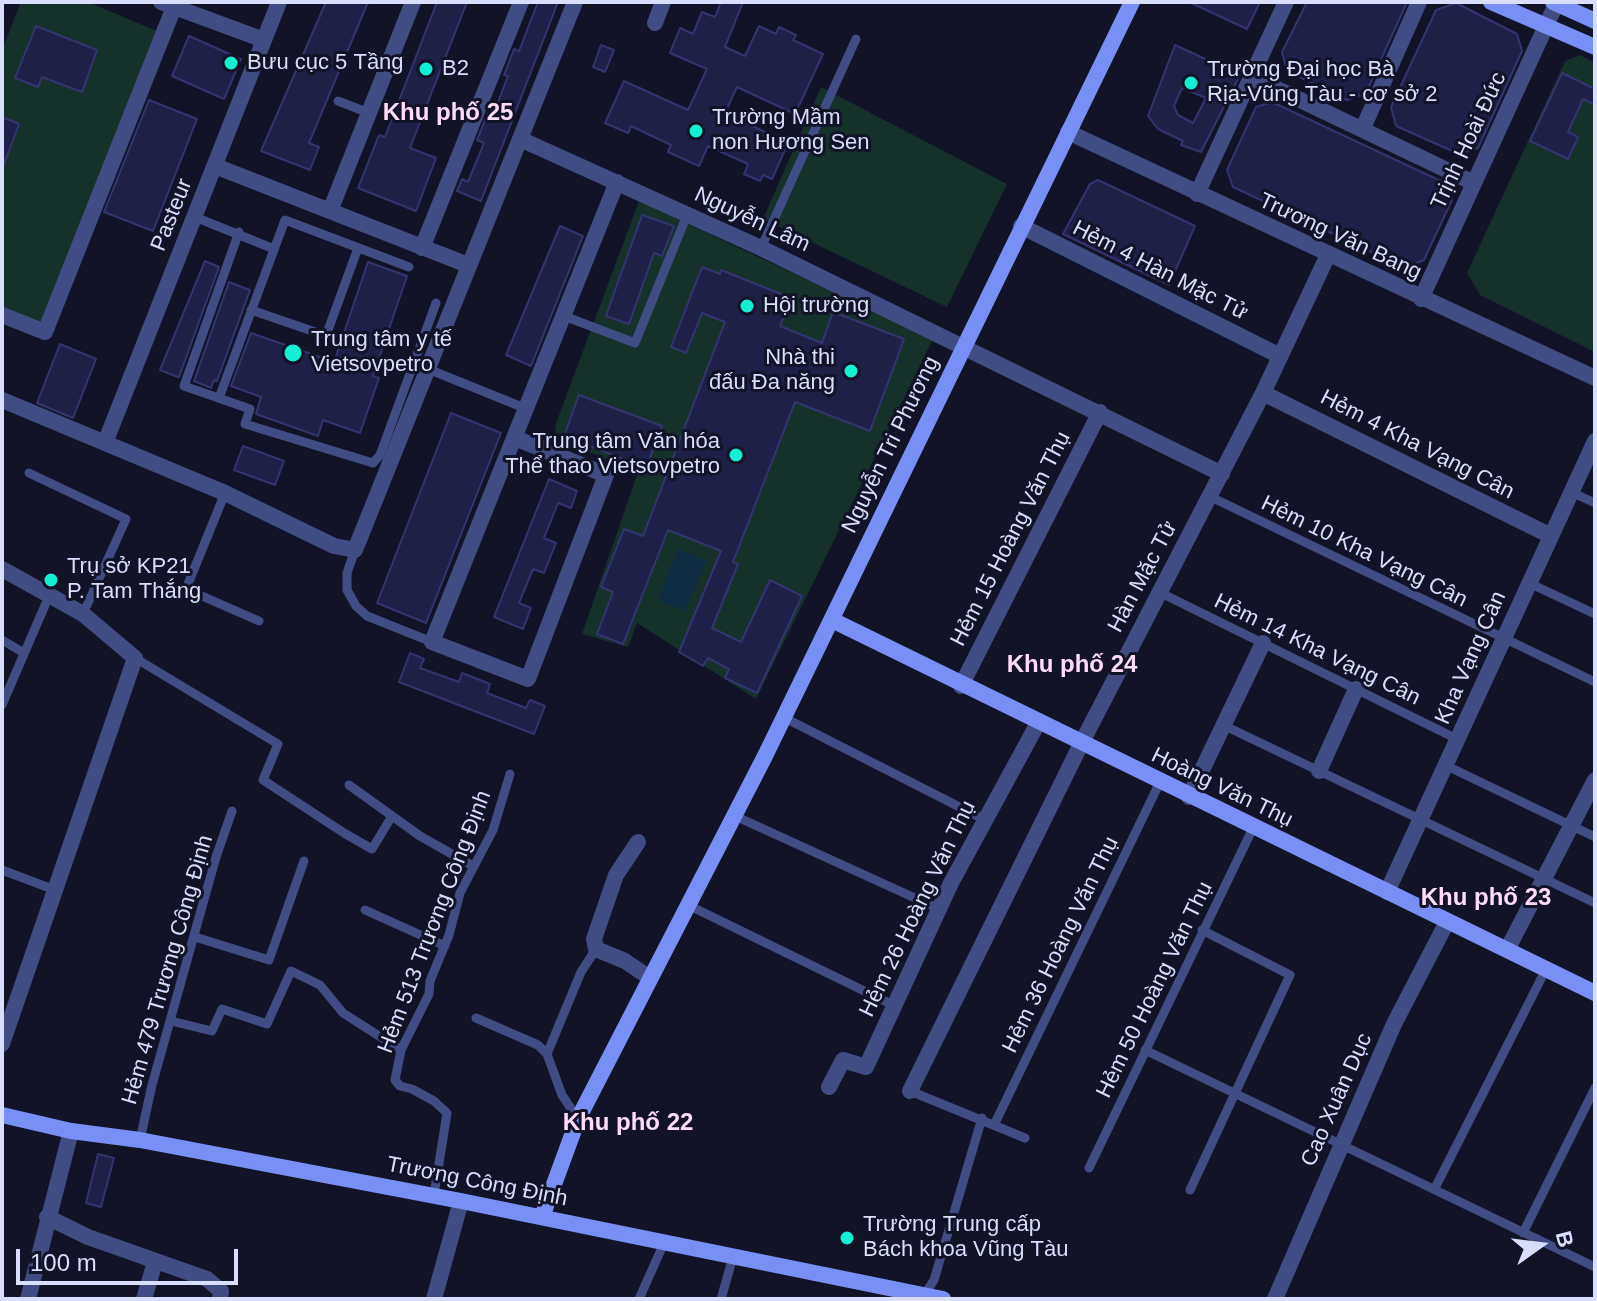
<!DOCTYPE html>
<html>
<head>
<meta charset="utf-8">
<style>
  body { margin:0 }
  #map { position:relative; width:1597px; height:1301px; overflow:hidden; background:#121327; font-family:Arial,sans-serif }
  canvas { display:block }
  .frame { position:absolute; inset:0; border:4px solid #dadefd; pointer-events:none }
  .north { position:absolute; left:1501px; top:1205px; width:80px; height:80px; -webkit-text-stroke:6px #121327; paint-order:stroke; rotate:76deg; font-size:22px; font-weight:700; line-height:32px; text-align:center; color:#dadefd }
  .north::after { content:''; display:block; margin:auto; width:28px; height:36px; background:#dadefd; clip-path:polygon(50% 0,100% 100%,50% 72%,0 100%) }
  .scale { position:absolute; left:16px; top:1249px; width:222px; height:36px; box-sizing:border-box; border:4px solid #dadefd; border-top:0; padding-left:10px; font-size:24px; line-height:28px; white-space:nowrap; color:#dadefd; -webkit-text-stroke:6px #121327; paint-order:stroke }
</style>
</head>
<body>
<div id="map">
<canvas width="1597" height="1301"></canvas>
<div class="frame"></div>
<div class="north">B</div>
<div class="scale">100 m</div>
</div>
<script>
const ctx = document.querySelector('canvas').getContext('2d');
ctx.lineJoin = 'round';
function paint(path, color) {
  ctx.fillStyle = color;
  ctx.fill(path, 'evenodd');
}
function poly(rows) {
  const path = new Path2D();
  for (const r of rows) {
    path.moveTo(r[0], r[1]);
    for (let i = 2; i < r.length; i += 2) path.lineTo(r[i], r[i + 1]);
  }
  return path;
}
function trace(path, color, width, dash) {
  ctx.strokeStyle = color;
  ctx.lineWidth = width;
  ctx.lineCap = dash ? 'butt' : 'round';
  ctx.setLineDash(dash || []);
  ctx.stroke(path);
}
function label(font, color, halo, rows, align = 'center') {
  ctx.font = font + ' Arial,sans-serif';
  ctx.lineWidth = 6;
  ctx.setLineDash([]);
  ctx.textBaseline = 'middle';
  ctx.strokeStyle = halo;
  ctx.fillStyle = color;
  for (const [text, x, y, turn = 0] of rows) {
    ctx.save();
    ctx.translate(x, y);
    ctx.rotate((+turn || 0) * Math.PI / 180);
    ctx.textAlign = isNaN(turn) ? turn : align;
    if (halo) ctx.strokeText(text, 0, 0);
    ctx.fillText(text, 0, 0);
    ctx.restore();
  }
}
const green = poly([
  [21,2,88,2,159,32,40,338,2,324,2,50],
  [1580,55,1595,63,1595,352,1480,295,1467,273,1565,61],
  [821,87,1007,184,947,307,763,219],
  [639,201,933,339,756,699,637,623,628,647,582,634,638,472,557,439,555,426]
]);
const water = poly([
  [678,549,706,561,685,611,658,600]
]);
const building = poly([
  [326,2,368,2,309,143,319,147,310,170,261,151,326,2],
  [437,2,467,2,410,148,436,158,416,211,358,188,379,135,385,137,437,2],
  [538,2,558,2,481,201,457,191,462,179,468,182,484,143,477,140,488,113,493,115,508,76,504,75,514,49,519,51,538,2],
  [721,2,743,2,725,47,745,56,759,26,776,34,779,27,796,35,793,40,823,54,795,114,737,87,725,113,788,143,772,179,763,175,760,181,744,174,748,164,708,146,699,166,668,152,671,145,631,126,628,133,605,123,624,81,688,110,707,69,670,53,680,28,693,34,702,12,715,17,721,2],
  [1189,2,1260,2,1247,29,1189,2],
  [1307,2,1407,2,1366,93,1347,100,1287,71,1282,52,1307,2],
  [1456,3,1517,34,1522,51,1478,148,1459,154,1396,126,1391,107,1436,10,1456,3],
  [36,26,97,50,82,92,42,77,38,87,15,78,36,26],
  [189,36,241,59,224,99,172,76,189,36],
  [601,45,614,50,605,72,593,67,601,45],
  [1175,45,1240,75,1201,152,1181,145,1183,141,1158,129,1148,116,1175,45],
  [1182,88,1206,98,1193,123,1178,115,1174,106,1182,88],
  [1562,73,1595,89,1595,105,1583,99,1568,132,1578,137,1568,159,1530,141,1562,73],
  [149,100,197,119,153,231,104,212,149,100],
  [1272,102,1445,183,1452,200,1424,260,1406,268,1233,187,1227,170,1256,107,1272,102],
  [2,117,19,124,3,167,2,167,2,117],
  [1098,180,1195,226,1169,285,1063,234,1090,184,1098,180],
  [642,215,674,226,662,256,654,253,629,324,606,316,642,215],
  [560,226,583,236,531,366,506,355,560,226],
  [205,261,219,267,179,377,175,376,160,370,205,261],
  [368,262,407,276,373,376,379,378,360,433,323,420,318,436,256,414,261,397,231,386,251,333,334,362,368,262],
  [702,267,720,274,721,270,791,298,780,326,822,343,833,312,904,339,870,431,795,402,733,562,738,564,712,628,741,642,770,580,802,596,757,693,725,678,729,669,708,658,703,666,679,652,721,551,668,530,623,644,597,634,613,592,601,587,624,529,643,536,725,322,702,313,686,353,671,347,702,267],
  [229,282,250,290,217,381,214,380,211,388,194,381,229,282],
  [60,344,96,359,73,418,37,403,60,344],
  [579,395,662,426,646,468,564,436,579,395],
  [451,413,501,433,426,623,377,603,451,413],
  [243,446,284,461,275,485,234,470,243,446],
  [549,479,577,491,571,508,558,503,544,538,556,543,544,573,533,569,519,603,531,608,523,629,494,617,549,479],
  [410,653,424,659,420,668,459,682,462,673,490,684,487,693,526,708,530,700,545,706,534,734,399,682,410,653],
  [98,1154,114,1158,101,1207,86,1203,98,1154]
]);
const lane = poly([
  [338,101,369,113],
  [195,217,274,249],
  [239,232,184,386,250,409,245,424,373,463,380,455,436,303],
  [761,248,856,39],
  [251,310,321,334,327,333,358,248],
  [564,316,635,343,687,215],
  [428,369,527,409],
  [219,398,285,220,409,267],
  [29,473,126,519,83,614],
  [1571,492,1595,503],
  [225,493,186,589,259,621],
  [1211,497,1595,682],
  [355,550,347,573,347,590,356,606,367,616,432,642],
  [1529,583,1595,614],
  [1159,592,1459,740],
  [2,640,24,653],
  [135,658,278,744,263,780,344,833,372,849,392,816],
  [2,705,49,596],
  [783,717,985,820],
  [1223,725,1595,903],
  [1447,766,1595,837],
  [349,785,420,836,473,866],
  [735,816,939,909],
  [2,870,55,890],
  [688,905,895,1006],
  [365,910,445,946],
  [195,937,269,960,304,861],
  [476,1018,538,1045,547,1054],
  [171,1021,212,1031,222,1009,267,1024,291,971,320,985,343,1013,401,1050],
  [1145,1050,1595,1267],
  [910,1091,1025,1138],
  [578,1119,562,1095,547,1054,581,972,596,949],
  [995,1123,1160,782],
  [140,1140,152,1085,216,857,232,811],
  [1089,1168,1253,828],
  [1435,1188,1546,969],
  [1190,1190,1290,975,1202,930],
  [434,1195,447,1113,434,1101,412,1089,400,1086,395,1080,401,1050,429,994,430,981,449,935,460,893,493,830,510,774],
  [1523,1233,1595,1088],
  [923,1297,934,1280,982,1118],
  [639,1299,664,1243],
  [721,1299,733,1257]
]);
const street = poly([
  [161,2,264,40],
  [655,23,663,2],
  [1252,77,1474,183],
  [1363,128,1419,2],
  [1068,132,1595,378],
  [520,139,761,248,1222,474],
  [215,166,468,265],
  [1197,194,1286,2],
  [330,211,413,2],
  [1021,226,1280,356],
  [422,248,521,2],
  [1421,299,1557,2],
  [2,315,45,332,174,7],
  [1263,393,1551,536],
  [2,400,225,493,334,546,355,550,575,2],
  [515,438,606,475,528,679,432,642,617,182],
  [105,443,279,2],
  [2,569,83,614,135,658,2,1044],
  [961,686,1100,412],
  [1319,771,1356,689],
  [1189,797,1263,643],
  [638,842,616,875,594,939,596,949,625,961,650,978],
  [1387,892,1595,441],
  [1507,950,1595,780],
  [829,1087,843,1060,866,1067,951,883,1038,723],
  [910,1091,1081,744,1263,393,1328,255],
  [47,1217,88,1237,207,1279,221,1291,220,1299],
  [28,1299,71,1131],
  [144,1299,155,1262],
  [434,1299,461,1201],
  [1275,1299,1394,1024,1447,922]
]);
const secondary = poly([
  [1491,2,1595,47],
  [1553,2,1595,21],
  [832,620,1595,993],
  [2,1115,71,1131,140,1140,461,1201,943,1299],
  [542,1217,578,1119,765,756,1132,2]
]);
const markers = [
  [231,63,8,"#13efd5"],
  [426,69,8,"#13efd5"],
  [1191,83,8,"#13efd5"],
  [696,131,8,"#13efd5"],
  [747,306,8,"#13efd5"],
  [293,353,10,"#13efd5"],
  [851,371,8,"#13efd5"],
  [736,455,8,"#13efd5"],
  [51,580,8,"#13efd5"],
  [847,1238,8,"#13efd5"]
];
const poiNames = [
  ["Bưu cục 5 Tầng",247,63],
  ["B2",442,69],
  ["Trường Đại học Bà",1207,70],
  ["Rịa-Vũng Tàu - cơ sở 2",1207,95],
  ["Trường Mầm",712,118],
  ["non Hương Sen",712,143],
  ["Hội trường",763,306],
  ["Trung tâm y tế",311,340],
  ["Vietsovpetro",311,365],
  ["Nhà thi",835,358,"right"],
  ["đấu Đa năng",835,383,"right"],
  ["Trung tâm Văn hóa",720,442,"right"],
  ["Thể thao Vietsovpetro",720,467,"right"],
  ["Trụ sở KP21",67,567],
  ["P. Tam Thắng",67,592],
  ["Trường Trung cấp",863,1225],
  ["Bách khoa Vũng Tàu",863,1250]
];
const streetNames = [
  ["Trịnh Hoài Đức",1469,141,-65],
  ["Pasteur",172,215,-68],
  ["Nguyễn Lâm",752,220,25],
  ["Trương Văn Bang",1340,237,25],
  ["Hẻm 4 Hàn Mặc Tử",1160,271,27],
  ["Nguyễn Tri Phương",891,445,-64],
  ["Hẻm 4 Kha Vạng Cân",1417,445,27],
  ["Hẻm 15 Hoàng Văn Thụ",1011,539,-63],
  ["Hẻm 10 Kha Vạng Cân",1364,552,26],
  ["Hàn Mặc Tử",1143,577,-62],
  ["Hẻm 14 Kha Vạng Cân",1317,650,26],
  ["Kha Vạng Cân",1471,658,-66],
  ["Hoàng Văn Thụ",1222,788,26],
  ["Hẻm 26 Hoàng Văn Thụ",918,909,-64],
  ["Hẻm 513 Trương Công Định",435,922,-69],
  ["Hẻm 36 Hoàng Văn Thụ",1061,945,-64],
  ["Hẻm 479 Trương Công Định",168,970,-74],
  ["Hẻm 50 Hoàng Văn Thụ",1155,990,-64],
  ["Cao Xuân Dục",1337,1100,-66],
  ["Trương Công Định",477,1182,11]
];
const neighbourhoodNames = [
  ["Khu phố 25",448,113],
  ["Khu phố 24",1072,665],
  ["Khu phố 23",1486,898],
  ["Khu phố 22",628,1123]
];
paint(green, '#15312a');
paint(water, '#0e2d43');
paint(building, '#1f2047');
trace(building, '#333471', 2);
trace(lane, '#404c83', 9);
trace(street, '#404c83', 16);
trace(secondary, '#7890f6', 16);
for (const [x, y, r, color] of markers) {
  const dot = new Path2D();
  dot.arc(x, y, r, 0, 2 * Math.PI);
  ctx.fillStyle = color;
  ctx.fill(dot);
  trace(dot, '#121327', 3);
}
label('22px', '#dadefd', '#121327', poiNames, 'left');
label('22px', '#dadefd', '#121327', streetNames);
label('bold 24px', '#fddcf8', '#121327', neighbourhoodNames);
</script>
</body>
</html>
